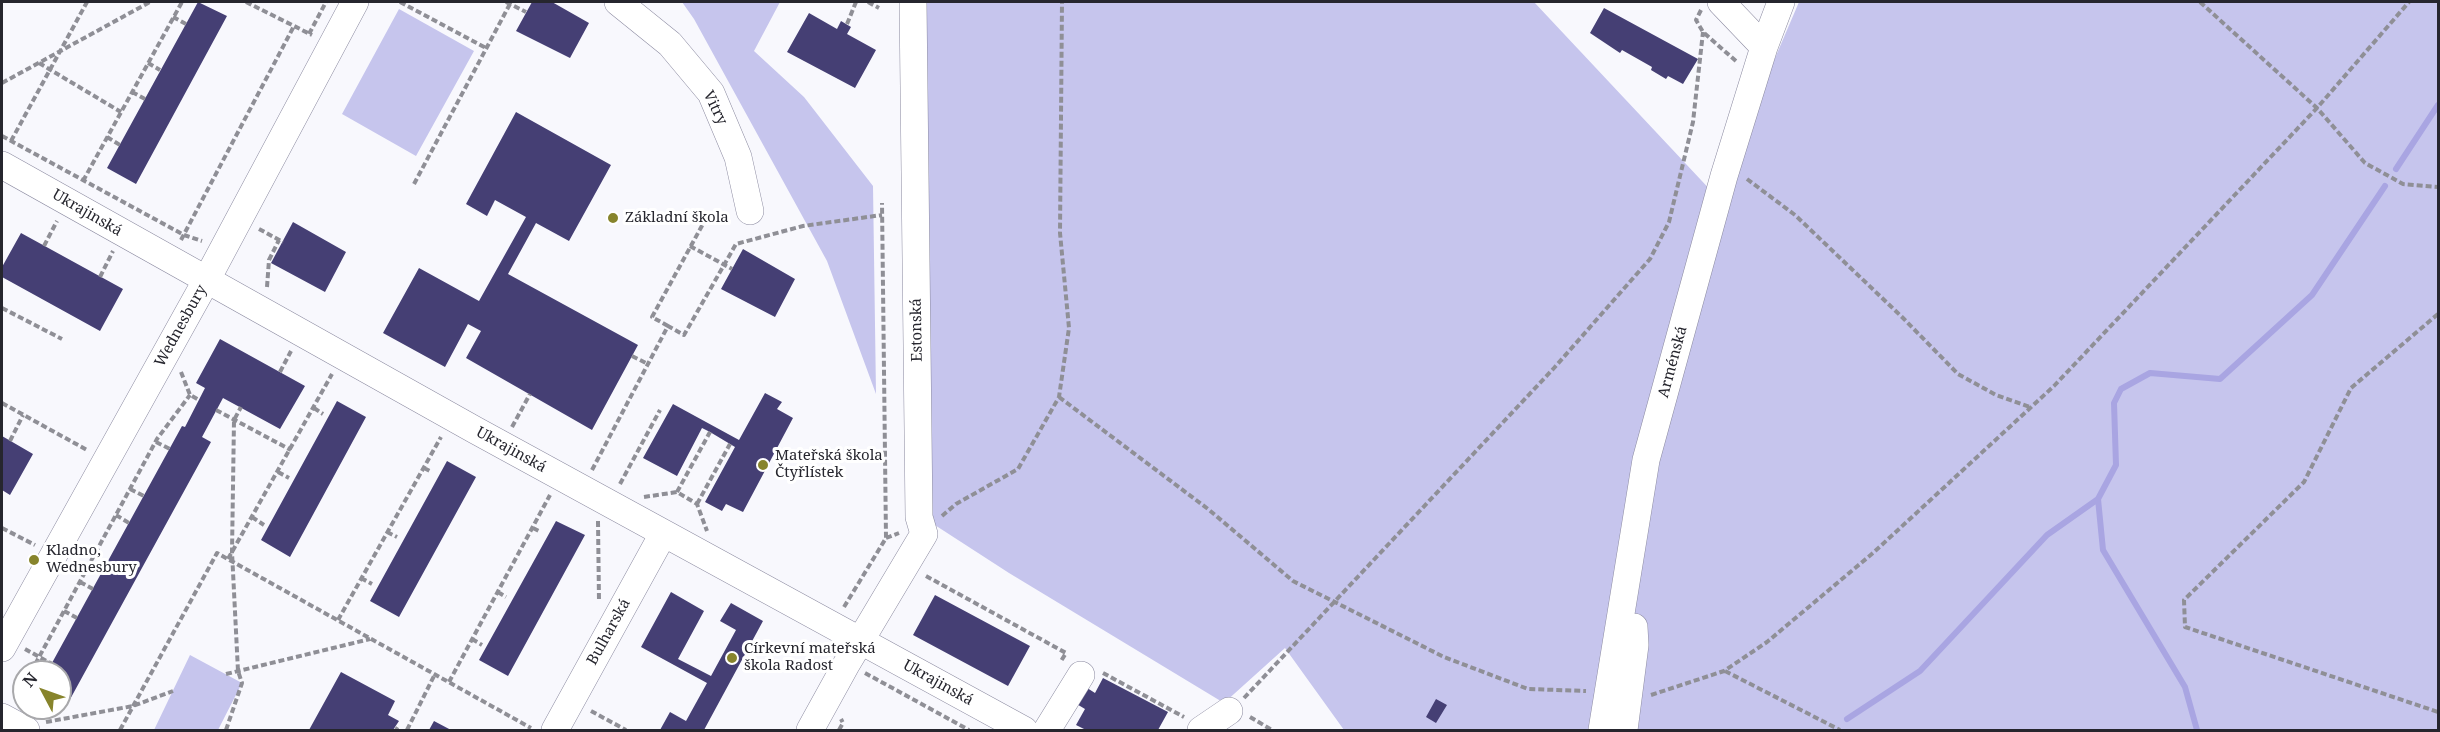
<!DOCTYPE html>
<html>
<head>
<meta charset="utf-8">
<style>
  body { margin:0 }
  #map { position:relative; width:2440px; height:732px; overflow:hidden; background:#f8f8fd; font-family:"Noto Serif",serif }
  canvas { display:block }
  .frame { position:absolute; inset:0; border:3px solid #26262e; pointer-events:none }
  .north { position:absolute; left:12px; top:660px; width:60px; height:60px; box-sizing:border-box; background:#fff; border:2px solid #a8a8ab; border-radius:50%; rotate:311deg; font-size:16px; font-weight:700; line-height:24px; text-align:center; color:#26262e }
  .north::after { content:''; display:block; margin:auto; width:21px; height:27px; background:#87842c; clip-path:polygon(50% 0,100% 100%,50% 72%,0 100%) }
</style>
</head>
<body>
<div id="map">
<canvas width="2440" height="732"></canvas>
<div class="frame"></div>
<div class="north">N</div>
</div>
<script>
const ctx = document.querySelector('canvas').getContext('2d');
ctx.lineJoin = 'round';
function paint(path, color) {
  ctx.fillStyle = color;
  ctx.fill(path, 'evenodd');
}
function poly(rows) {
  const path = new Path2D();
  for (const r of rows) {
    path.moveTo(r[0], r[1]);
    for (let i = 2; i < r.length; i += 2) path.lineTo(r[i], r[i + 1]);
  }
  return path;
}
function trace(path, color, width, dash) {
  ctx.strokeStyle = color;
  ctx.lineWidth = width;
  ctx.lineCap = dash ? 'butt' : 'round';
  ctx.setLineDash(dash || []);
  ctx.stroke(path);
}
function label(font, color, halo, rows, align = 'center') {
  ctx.font = font + ' "Noto Serif",serif';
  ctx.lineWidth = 6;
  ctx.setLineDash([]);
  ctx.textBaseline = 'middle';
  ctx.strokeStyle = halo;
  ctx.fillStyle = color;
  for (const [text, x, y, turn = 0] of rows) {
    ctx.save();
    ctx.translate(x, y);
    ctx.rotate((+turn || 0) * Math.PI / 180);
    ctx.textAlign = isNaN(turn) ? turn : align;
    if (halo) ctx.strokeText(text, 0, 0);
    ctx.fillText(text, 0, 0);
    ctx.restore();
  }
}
const green = poly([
  [682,2,780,2,754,51,804,97,873,186,876,394,827,261,694,19],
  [919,2,1534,2,1716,196,1799,2,2438,2,2438,730,1344,730,1285,648,1224,703,1009,573,924,518],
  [399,9,474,51,416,156,342,114],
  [190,655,242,683,218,730,154,730]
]);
const stream = poly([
  [2396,169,2438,105],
  [2098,499,2103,550,2185,687,2197,730],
  [1847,719,1920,671,2047,535,2098,499,2116,465,2114,403,2121,389,2150,373,2220,379,2312,295,2385,186]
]);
const building = poly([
  [198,2,227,16,136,184,107,168],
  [532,2,552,2,589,23,570,58,516,31],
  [1604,8,1698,59,1683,84,1668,76,1666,79,1651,70,1652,67,1622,50,1620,53,1590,33],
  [809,13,837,29,841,21,851,27,847,34,876,50,855,88,787,52],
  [516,112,611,165,569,241,536,223,508,274,638,345,592,430,466,358,481,331,468,324,445,367,383,333,419,268,479,301,526,217,495,200,487,216,466,204],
  [293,222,346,252,325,292,271,263],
  [21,233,123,289,100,331,2,277,2,267],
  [743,249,795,279,775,317,721,289],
  [220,339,305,386,280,429,223,398,202,437,211,442,68,703,60,699,60,672,47,672,182,426,185,427,205,388,196,383],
  [765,393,782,402,777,409,793,418,743,512,726,504,722,511,705,502,735,447,710,432,702,428,677,476,643,458,673,404,739,440],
  [337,401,366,417,290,557,261,540],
  [2,436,33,454,10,495,2,490],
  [447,461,476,477,399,617,370,601],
  [556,521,585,535,508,676,479,660],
  [671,592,704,611,678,659,711,676,736,630,720,621,731,603,763,621,704,730,660,730,670,712,686,721,707,683,641,647],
  [935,595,1030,646,1008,686,913,635],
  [341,672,395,701,388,715,399,721,393,730,309,730],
  [1103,678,1168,712,1158,730,1086,730,1076,725,1085,709,1075,703,1084,686,1095,693],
  [1436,699,1447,705,1436,723,1426,717],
  [434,721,451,730,429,730]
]);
const path = poly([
  [246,2,312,35],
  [400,2,486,48],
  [506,2,526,12],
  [868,2,879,8],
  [2200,2,2317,108,2365,163,2403,184,2438,187],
  [1701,10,1696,20,1703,32,1737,62],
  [173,17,186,24],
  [847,24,856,2],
  [309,34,326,2],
  [39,63,121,112],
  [148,63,160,70],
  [2,83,150,2],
  [132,92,145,99],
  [2,136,184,235,202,241],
  [107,137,120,145],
  [11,141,87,2],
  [1747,179,1795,215,1902,317,1958,374,1996,395,2030,407],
  [83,181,182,2],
  [414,184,511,2],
  [259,229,283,242],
  [181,240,294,26],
  [44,246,57,221],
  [690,246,732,269],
  [100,277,113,251],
  [267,287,269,260,279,240],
  [2,308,62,339],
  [2438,314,2351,388,2304,482,2184,600,2185,627,2438,712],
  [668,326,652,317,704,222],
  [632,356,648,364],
  [181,372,190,395,199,400],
  [280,372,291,351],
  [1059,397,1208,509,1293,581,1444,657,1528,689,1586,691],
  [2,403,87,450],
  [314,408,323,414],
  [216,410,291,450],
  [512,427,530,394],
  [10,441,23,415],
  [156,442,170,449],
  [424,468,432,472],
  [592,470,668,326,684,335,736,244,803,226,882,215],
  [278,472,289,478],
  [620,484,660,410],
  [130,489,144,496],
  [677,492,710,432],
  [644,497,677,492,697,504,707,531],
  [697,504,730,444],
  [116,515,129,523],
  [942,516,956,504,1018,469,1059,397,1069,328,1060,233,1062,2],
  [252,517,264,525],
  [598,521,599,601],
  [2,528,35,545],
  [533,528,541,532],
  [387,532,397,537],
  [886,538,899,533],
  [228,559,332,374],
  [926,576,1066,653,1061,661],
  [361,578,372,584],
  [80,582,93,589],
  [498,592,506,597],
  [844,607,886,538,882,203],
  [64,611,77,618],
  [338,620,441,437],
  [472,639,482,645],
  [25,649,52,664],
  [1725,671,1840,730],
  [31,672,157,439,190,395],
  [865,673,969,730],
  [1103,673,1184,717],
  [226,674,370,639],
  [449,682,550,495],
  [1651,695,1724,671,1767,642,1873,553,2054,386,2317,108,2409,2],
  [1244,698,1554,368,1650,259,1669,222,1693,122,1703,32],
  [16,700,24,685],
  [591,711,626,730],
  [1250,717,1272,730],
  [46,722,133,706,173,691],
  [395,728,398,730],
  [120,730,217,553,531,728],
  [226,730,242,683,238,671,232,552,234,420,241,407],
  [407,730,435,674],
  [839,730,843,723,841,719]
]);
const minor = poly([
  [618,2,670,44,711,93,738,157,750,211],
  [1721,2,1764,47],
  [2,165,475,430,1024,730],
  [2,648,206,281,355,2],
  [2,717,26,730],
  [555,730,663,534],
  [810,730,847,663,924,534,919,517,913,2],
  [1047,730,1081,675],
  [1201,730,1229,711],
  [1602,730,1646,460,1724,176,1764,47,1781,2],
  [1624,730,1635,645,1634,627]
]);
const markers = [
  [613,218,6,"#87842c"],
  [763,465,6,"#87842c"],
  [34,560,6,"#87842c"],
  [732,658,6,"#87842c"]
];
const streetNames = [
  ["Vitry",715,108,64],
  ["Ukrajinská",87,213,30],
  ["Wednesbury",181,326,-61],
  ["Estonská",917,330,-91],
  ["Arménská",1673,362,-75],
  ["Ukrajinská",511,450,29],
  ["Bulharská",609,632,-61],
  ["Ukrajinská",938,683,29]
];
const poiNames = [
  ["Základní škola",625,218],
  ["Mateřská škola",775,456],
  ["Čtyřlístek",775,473],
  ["Kladno,",46,551],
  ["Wednesbury",46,568],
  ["Církevní mateřská",744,649],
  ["škola Radost",744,666]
];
paint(green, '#c6c5ed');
trace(stream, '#a9a5e2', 6);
paint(building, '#453f74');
trace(minor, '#8c8ba1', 28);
trace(path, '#8f8f96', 4, [6, 3]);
trace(minor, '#fff', 27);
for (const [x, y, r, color] of markers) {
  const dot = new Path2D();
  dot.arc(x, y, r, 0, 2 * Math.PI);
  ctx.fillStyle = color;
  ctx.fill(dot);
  trace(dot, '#fff', 2);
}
label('15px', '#26262e', '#fff', streetNames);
label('15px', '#26262e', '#fff', poiNames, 'left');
</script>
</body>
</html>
